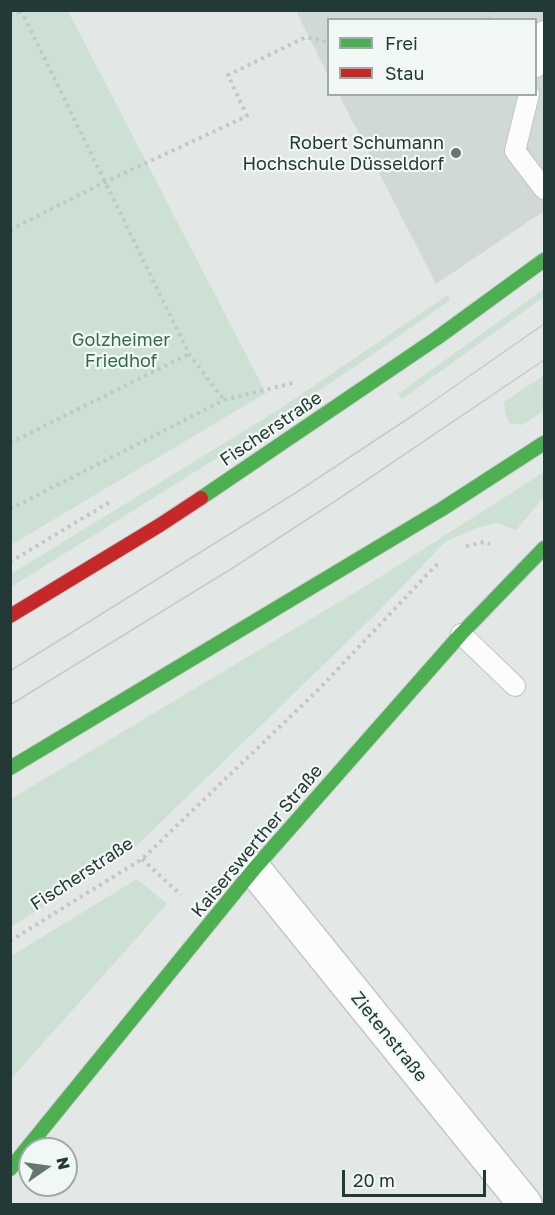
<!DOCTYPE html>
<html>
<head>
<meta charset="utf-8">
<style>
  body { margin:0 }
  #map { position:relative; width:555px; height:1215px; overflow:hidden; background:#e3e8e6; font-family:"Golos Text",sans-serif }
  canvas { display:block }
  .frame { position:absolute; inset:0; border:12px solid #233935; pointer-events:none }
  .legend { position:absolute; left:327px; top:18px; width:210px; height:78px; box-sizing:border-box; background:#f1f7f4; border:2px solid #9faba8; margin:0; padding:8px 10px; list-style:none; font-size:18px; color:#233935 }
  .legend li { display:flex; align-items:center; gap:12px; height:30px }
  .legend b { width:30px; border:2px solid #9faba8 }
  .north { position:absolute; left:18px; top:1137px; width:60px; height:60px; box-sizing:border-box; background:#f1f7f4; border:2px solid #9faba8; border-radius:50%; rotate:77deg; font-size:16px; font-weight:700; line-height:24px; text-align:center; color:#233935 }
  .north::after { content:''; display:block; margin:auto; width:21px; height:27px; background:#667673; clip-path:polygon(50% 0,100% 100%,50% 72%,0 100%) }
  .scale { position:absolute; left:342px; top:1170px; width:144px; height:27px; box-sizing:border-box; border:3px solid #233935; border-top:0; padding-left:8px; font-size:18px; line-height:21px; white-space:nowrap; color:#233935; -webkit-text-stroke:4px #f1f7f4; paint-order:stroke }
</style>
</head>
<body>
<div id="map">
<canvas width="555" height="1215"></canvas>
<div class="frame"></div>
<ul class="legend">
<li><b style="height:8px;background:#4caf50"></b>Frei</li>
<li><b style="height:8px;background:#c62828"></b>Stau</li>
</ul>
<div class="north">N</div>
<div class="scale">20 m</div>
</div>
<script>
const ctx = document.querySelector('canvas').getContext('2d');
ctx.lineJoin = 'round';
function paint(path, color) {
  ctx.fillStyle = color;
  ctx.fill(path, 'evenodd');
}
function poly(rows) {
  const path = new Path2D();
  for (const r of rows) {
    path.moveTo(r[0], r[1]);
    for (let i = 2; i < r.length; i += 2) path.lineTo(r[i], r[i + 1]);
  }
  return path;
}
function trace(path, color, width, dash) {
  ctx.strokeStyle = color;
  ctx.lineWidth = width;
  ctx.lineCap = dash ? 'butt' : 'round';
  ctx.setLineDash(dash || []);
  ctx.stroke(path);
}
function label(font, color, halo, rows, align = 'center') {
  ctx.font = font + ' "Golos Text",sans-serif';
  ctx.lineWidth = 4.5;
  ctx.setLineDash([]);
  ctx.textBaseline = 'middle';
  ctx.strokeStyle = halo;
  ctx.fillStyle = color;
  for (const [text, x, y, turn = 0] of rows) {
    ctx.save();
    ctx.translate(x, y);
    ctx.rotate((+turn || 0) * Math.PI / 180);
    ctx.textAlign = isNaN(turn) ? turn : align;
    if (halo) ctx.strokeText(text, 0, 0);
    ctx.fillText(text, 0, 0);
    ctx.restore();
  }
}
const built = poly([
  [296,11,544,11,544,211,436,284,339,95,536,94,536,20,328,20,328,75]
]);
const green = poly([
  [10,11,68,11,266,393,11,545],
  [544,289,544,297,402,399,398,394],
  [448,295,450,300,372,355,241,443,11,587,11,574,278,410],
  [544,375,544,410,523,425,509,423,505,413,504,402],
  [544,472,544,497,516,530,497,523,479,527,445,542,377,613,131,851,11,927,11,799,369,584],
  [137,879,167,904,11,1079,11,956]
]);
const path = poly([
  [21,10,189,354,224,400],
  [10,16,21,11],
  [489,20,491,10],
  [10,230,105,182,247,116,228,75,306,37,328,42],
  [10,443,189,354],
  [10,509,224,400,293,383],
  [466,546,484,542,490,544],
  [10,562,113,500],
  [142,859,181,895],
  [10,941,142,859,317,691,439,562]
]);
const lane = poly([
  [536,67,544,31],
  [529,94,515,151,544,189],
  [461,634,515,686]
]);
const street = poly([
  [254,869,525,1204]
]);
const fast = poly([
  [201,498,437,338,544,260],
  [10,768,442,509,544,443],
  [10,1169,254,869,461,634,544,548]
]);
const jam = poly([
  [10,616,160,525,201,498]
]);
const tram = poly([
  [10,671,297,492,415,414,544,324],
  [10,705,231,569,337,500,544,360]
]);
const markers = [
  [456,153,6,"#667673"]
];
const poiNames = [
  ["Robert Schumann",444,143],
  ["Hochschule Düsseldorf",444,164]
];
const parkNames = [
  ["Golzheimer",121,340],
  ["Friedhof",121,361]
];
const streetNames = [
  ["Fischerstraße",271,429,-34],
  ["Kaiserswerther Straße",257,841,-50],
  ["Fischerstraße",82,874,-33],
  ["Zietenstraße",389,1037,51]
];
paint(built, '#d1d9d6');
paint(green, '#cde0d4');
trace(lane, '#c0c5c3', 22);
trace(street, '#c0c5c3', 36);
trace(fast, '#c0c6c3', 16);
trace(jam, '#c0c6c3', 16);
trace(path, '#c0c8c5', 4, [3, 4.5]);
trace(lane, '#fbfcfb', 20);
trace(street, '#fbfcfb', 33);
trace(fast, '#4caf50', 14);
trace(jam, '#c62828', 14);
trace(tram, '#c6cac9', 1.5);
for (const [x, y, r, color] of markers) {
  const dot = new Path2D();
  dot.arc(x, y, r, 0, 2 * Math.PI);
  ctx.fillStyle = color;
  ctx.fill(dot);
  trace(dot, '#f1f7f4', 2);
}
label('18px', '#233935', '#f1f7f4', poiNames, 'right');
label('18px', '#306c4c', '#f1f7f4', parkNames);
label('18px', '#233935', '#f1f7f4', streetNames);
</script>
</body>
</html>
